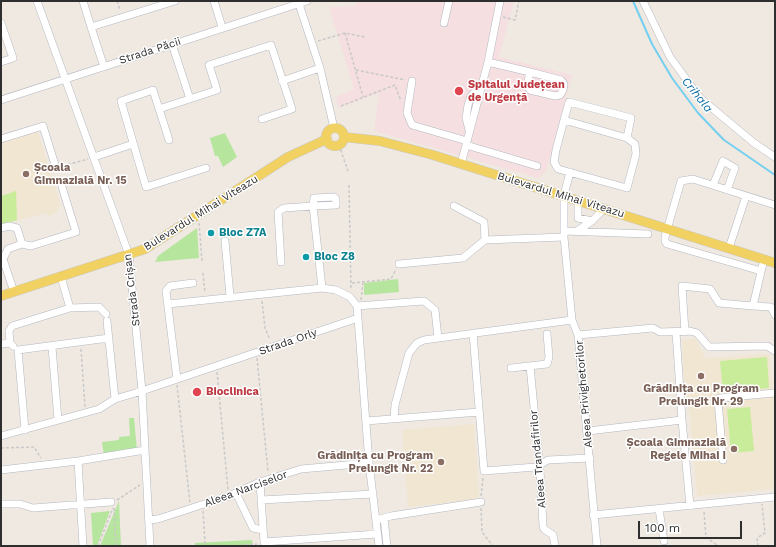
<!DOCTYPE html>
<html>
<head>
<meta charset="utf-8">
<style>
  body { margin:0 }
  #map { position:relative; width:776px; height:547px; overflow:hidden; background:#efe9e1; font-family:"Work Sans",sans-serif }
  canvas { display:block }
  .frame { position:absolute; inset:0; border:2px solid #2e2e2e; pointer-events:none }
  .scale { position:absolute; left:638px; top:521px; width:104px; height:18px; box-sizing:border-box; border:2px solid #2e2e2e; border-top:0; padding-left:5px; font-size:12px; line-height:14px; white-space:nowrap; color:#2e2e2e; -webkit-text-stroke:3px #fff; paint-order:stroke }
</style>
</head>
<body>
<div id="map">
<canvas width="776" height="547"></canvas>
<div class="frame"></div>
<div class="scale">100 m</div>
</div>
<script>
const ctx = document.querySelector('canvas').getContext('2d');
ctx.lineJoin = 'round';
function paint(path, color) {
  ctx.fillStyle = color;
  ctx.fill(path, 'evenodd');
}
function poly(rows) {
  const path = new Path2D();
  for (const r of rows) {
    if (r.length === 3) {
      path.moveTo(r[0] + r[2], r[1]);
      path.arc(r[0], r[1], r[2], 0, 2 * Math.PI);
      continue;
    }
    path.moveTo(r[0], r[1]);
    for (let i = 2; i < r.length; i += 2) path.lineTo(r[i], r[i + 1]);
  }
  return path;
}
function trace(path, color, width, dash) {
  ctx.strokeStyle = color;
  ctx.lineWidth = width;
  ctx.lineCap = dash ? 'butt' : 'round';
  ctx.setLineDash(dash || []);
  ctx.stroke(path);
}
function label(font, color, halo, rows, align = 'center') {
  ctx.font = font + ' "Work Sans",sans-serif';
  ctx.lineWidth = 3;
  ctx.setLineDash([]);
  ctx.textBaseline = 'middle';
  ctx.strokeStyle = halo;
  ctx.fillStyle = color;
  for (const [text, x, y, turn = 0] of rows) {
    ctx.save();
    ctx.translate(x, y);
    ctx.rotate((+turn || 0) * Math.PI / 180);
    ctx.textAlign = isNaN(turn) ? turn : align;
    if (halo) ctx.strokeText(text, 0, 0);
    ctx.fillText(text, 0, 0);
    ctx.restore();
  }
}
const education = poly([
  [37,130,61,206,57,208,59,211,52,215,47,216,45,213,1,225,1,142],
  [696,339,705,358,770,354,775,408,775,489,697,496,688,397,685,397,682,340],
  [474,424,479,495,476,499,408,507,402,430]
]);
const medical = poly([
  [356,1,514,1,499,57,572,75,546,171,538,178,374,131,379,93,339,108,336,97,354,89,329,7,355,6]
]);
const green = poly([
  [225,133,237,157,223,167,218,156,215,156,210,138],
  [197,228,199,258,155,262,158,256],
  [398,279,399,292,364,295,364,283],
  [129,418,134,418,137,450,104,456,102,442,119,440,119,437,130,436],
  [119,501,121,546,100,546],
  [110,511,97,546,93,546,91,513],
  [252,540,253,546,195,546,195,543]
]);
const pitch = poly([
  [16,191,17,220,1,225,1,196],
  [767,357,769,388,723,392,720,361],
  [750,407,754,451,731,453,727,409]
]);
const stream = poly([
  [633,1,652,44,672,78,698,113,724,140,775,175]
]);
const path = poly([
  [117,1,120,10],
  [503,17,515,20,519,1],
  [345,33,363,97],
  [318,41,345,33,365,37],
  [356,70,405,80],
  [341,106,395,85,401,101],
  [339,145,348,171],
  [63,166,88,159],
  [349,185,351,290],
  [199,223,202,261],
  [203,273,205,293],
  [352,283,391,279,396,269],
  [361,300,363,282],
  [262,301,265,328,270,340],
  [81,349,85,407],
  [257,358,268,472],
  [217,372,228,490],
  [177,385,190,503],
  [1,448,34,447,41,458],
  [481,496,483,478],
  [117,500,140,485],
  [114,508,116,546],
  [481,508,482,532,493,546],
  [203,511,205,543,207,546],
  [704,512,706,537,718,546],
  [98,546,113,508],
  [235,546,257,544],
  [758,546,757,538,765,533,762,504]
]);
const minor = poly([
  [37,1,129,255,142,391,150,546],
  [83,1,91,27],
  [214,1,222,27],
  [298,1,320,68,334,128],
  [643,1,670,57,700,98,754,143,775,157],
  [1,23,13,58,1,62],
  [444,23,449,1],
  [172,44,190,99],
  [488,62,530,72,561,80,564,84,563,90,560,95,555,96,530,90,527,86,530,72],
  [104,67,91,27,175,1],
  [282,81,320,68],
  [412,81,407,113,412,125,467,141],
  [1,100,307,1],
  [159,109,217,90,209,65,271,45,292,109,262,119],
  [564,120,627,138,635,144,636,154,627,188,558,169,554,162,556,150,564,120,569,102,631,118,627,138],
  [469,130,466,118,468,105,471,96,481,85],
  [1,139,43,126,56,168],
  [169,140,153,90,121,101,146,187,206,168],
  [466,145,537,166],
  [94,157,133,144],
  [461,164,488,62,500,1],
  [570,172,564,195,564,237,572,320,578,335,597,546],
  [713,185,723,161,735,168,727,190],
  [334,197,336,199,336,205,313,206,314,198,334,197],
  [578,200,578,218,592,221],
  [454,206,484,222,485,240],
  [1,228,9,226,17,228,22,244,8,249,3,259,14,292],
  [564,231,648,234],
  [577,231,592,221,605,208],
  [225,241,230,296],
  [22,244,31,246,76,232,62,187],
  [729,248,746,196],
  [281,262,278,212,284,208,313,206,322,288,336,290,350,297,357,306,358,318],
  [399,264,463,258,485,240,564,237],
  [761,271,667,244,665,241,665,237,681,181,693,179,775,205],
  [61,277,70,308],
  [168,304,322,288],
  [357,306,424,301,435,310,438,338],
  [753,306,771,307,775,315],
  [107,321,115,399],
  [676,332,682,420],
  [685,332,682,286,710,289,719,303,753,306,764,259],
  [473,333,484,471,536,467,548,460,590,458],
  [578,335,653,328,660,332,690,331,697,333,709,347,767,346,775,351],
  [10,343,9,331,12,326,70,308,99,307,106,314],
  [1,344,10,343,13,346],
  [52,347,58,420],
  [530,366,540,470,543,526,544,529,553,535,555,546],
  [511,368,547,364,549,357,547,334],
  [177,379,166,291,170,286,193,283],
  [394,418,395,405,409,353,417,343,424,340,572,320],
  [366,421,479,412],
  [25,430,18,350,109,338],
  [588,431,682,420,690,506],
  [1,436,99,409,115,399,142,391,358,318,369,463,379,546],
  [723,460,718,400,720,398,775,393],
  [78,461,83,546],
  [1,470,78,461,145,450],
  [260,482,264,542,377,534],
  [236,493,253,528,263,530],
  [261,500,373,494],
  [1,504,20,504,33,508,111,502],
  [659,509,664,541],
  [593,515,775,497],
  [384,518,387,546],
  [149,520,158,519,229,496,260,482,301,469,369,463],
  [376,520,391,516,481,502]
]);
const major = poly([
  [335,137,9],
  [344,137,380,141,433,155,775,263],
  [1,296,145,249,288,157,327,139]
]);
const markers = [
  [459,91,5,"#e0444e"],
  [26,174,4,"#8d6e63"],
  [211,233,4,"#0f9aa8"],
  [306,257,4,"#0f9aa8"],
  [701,376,4,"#8d6e63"],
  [197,392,5,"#e0444e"],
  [734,449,4,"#8d6e63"],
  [441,462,4,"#8d6e63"]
];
const streetNames = [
  ["Strada Păcii",150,51,-18],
  ["Bulevardul Mihai Viteazu",561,195,17],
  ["Bulevardul Mihai Viteazu",201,213,-32],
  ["Strada Crișan",132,290,-97],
  ["Strada Orly",288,342,-19],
  ["Aleea Privighetorilor",584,394,-95],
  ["Aleea Trandafirilor",538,459,-95],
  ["Aleea Narciselor",246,489,-20]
];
const healthNames = [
  ["Spitalul Județean",468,85],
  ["de Urgență",468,98],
  ["Bioclinica",206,392]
];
const educationNames = [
  ["Școala",34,168,"left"],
  ["Gimnazială Nr. 15",34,181,"left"],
  ["Grădinița cu Program",701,389,"center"],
  ["Prelungit Nr. 29",701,402,"center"],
  ["Școala Gimnazială",726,443],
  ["Regele Mihai I",726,456],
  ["Grădinița cu Program",433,456],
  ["Prelungit Nr. 22",433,469]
];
const cultureNames = [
  ["Bloc Z7A",219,233],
  ["Bloc Z8",314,257]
];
const waterNames = [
  ["Crihala",697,95,51]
];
paint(education, '#f0e6d1');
paint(medical, '#f5dfe0');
paint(green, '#b6e59e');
paint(pitch, '#c9ec9a');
trace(stream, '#75cff0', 2);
trace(minor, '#b4b7c1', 8);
trace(major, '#c9c9c9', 10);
trace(path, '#c9c9c9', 1.5, [3, 2]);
trace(minor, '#fff', 7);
trace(major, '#f2d163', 9);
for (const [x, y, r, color] of markers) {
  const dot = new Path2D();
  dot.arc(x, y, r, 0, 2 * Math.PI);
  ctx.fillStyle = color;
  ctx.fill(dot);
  trace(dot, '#fff', 1.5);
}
label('11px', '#2e2e2e', '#fff', streetNames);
label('bold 11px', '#be3a42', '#fff', healthNames, 'left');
label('bold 11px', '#785e54', '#fff', educationNames, 'right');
label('bold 11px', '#0d838f', '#fff', cultureNames, 'left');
label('italic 12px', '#0d6fa3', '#fff', waterNames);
</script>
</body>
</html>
